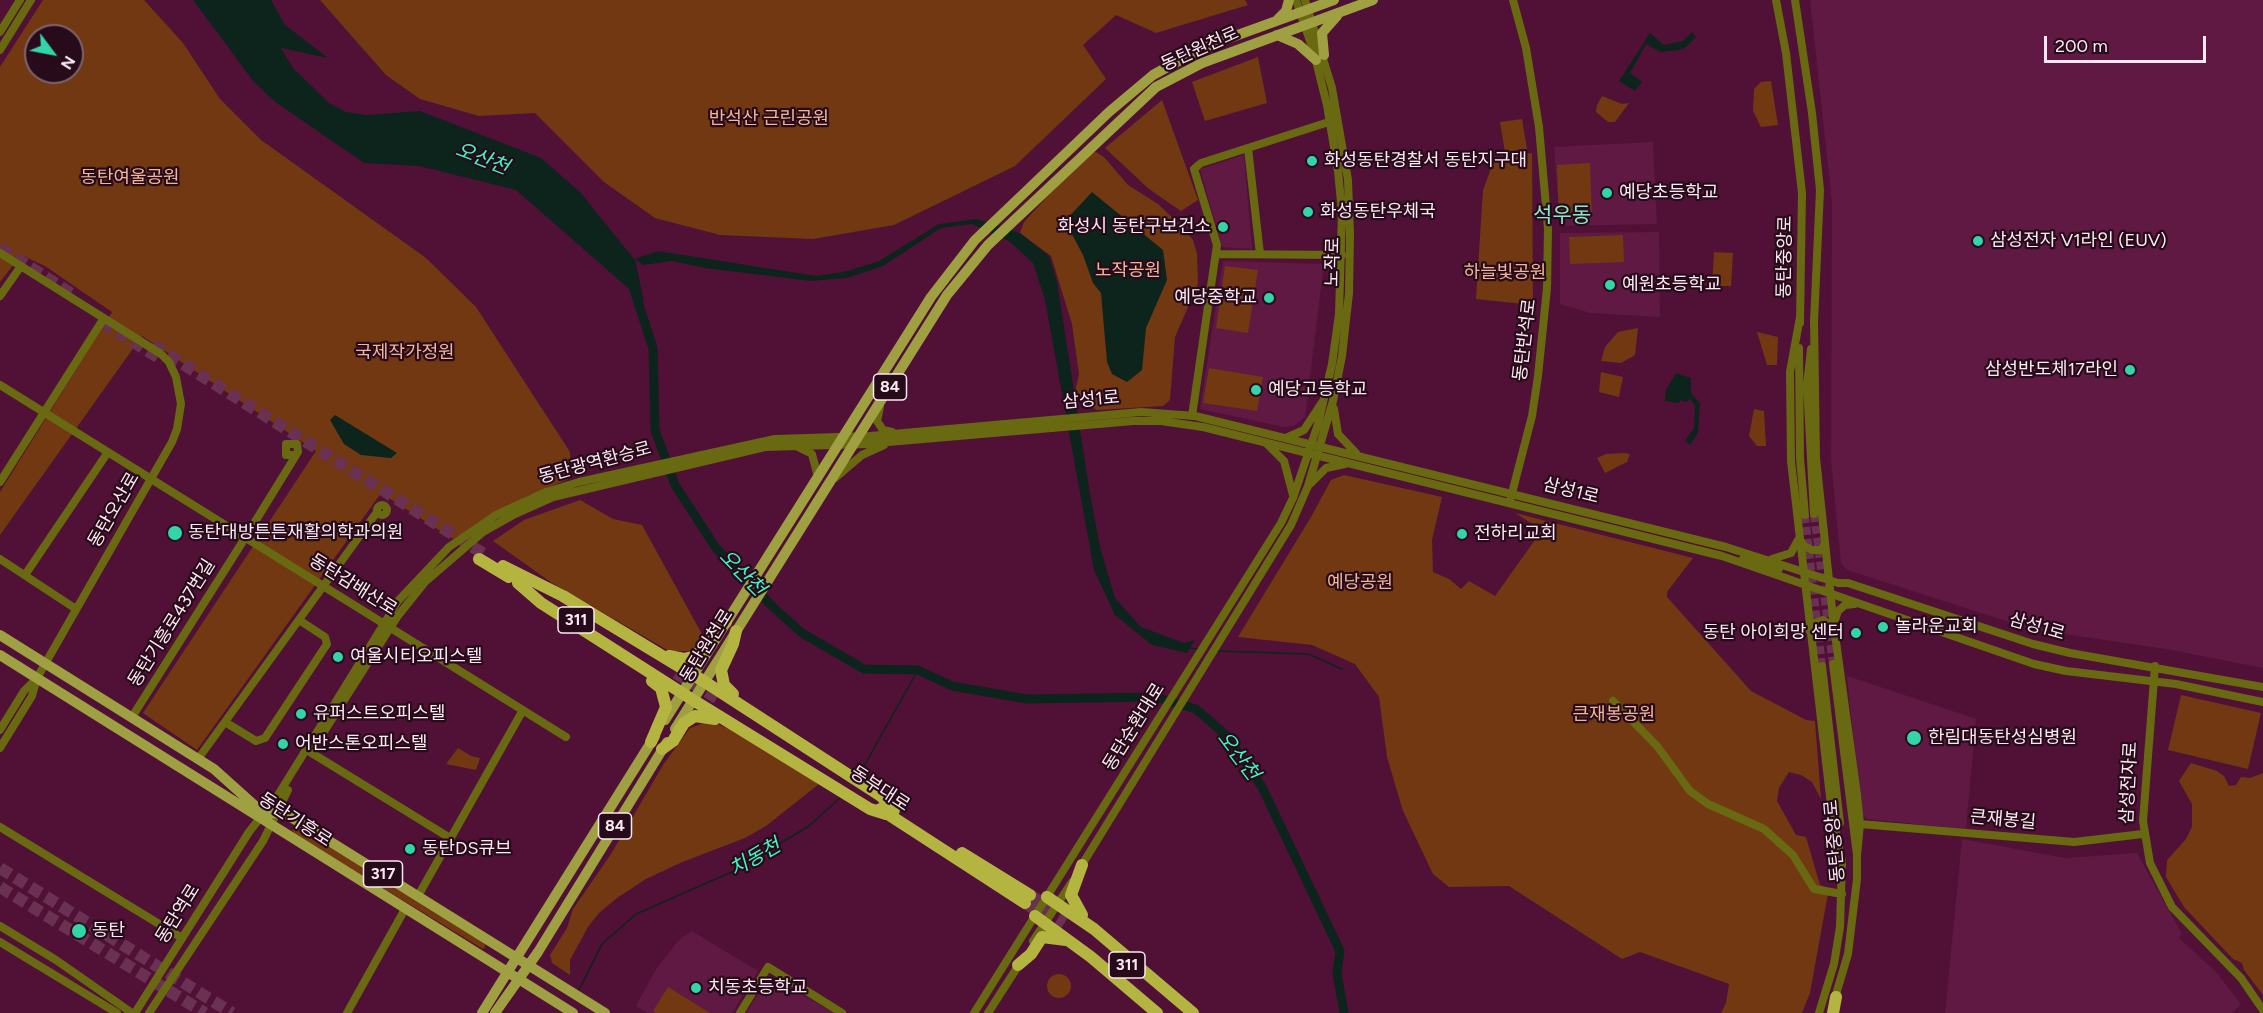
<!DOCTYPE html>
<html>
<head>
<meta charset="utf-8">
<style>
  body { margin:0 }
  #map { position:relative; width:2263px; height:1013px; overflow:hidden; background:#511136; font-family:Figtree,sans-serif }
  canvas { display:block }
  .north { position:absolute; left:24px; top:24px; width:60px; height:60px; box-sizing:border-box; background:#270b1a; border:2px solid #7b6470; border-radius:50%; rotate:122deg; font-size:16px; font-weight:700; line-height:24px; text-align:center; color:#fae9f0 }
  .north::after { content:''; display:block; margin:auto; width:21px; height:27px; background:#32d4a9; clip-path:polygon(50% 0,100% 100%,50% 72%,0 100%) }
  .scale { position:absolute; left:2044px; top:36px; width:162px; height:27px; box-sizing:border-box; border:3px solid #fae9f0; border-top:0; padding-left:8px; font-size:18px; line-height:21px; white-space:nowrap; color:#fae9f0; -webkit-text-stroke:4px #270b1a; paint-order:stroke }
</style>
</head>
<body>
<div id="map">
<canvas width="2263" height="1013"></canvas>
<div class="north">N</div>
<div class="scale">200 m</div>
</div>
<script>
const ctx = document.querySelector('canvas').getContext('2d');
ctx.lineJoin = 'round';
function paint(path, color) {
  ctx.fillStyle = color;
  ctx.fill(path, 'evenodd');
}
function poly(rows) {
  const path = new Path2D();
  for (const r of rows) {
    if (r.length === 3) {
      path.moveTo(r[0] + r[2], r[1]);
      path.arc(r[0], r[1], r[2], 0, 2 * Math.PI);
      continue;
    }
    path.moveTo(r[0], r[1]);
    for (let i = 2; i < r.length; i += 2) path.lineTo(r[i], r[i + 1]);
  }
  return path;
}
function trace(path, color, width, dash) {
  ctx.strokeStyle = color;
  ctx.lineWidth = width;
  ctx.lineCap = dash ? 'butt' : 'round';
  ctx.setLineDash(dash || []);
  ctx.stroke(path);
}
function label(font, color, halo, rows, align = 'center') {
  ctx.font = font + ' Figtree,"Noto Sans KR",sans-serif';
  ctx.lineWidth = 4.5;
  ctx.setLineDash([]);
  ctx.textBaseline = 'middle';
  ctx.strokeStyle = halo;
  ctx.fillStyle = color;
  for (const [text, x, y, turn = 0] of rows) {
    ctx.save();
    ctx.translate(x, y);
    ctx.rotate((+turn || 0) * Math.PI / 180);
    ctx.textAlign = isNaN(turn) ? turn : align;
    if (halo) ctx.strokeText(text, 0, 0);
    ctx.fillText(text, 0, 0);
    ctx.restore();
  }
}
const built = poly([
  [1810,0,2263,0,2263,668,2172,650,2031,629,1847,570,1841,563,1831,461,1832,202],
  [1653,142,1657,224,1560,226,1554,147],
  [1244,155,1252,249,1222,247,1200,169],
  [1659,232,1660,317,1590,313,1560,304,1560,233],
  [1223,261,1324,264,1305,417,1294,426,1284,427,1200,409],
  [1847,676,1976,719,1966,829,1867,819,1861,813],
  [1962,839,2065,858,2137,853,2182,934,2179,938,2216,972,2241,1004,2232,1013,1945,1013],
  [692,931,758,971,732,1013,648,1013,636,1006,656,969,679,940],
  [769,975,834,1013,746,1013]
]);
const green = poly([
  [43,0,144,0,183,43,220,99,261,140,426,258,476,307,570,452,571,478,525,497,453,539,381,493,197,750,143,713,316,451,142,336,0,535,0,492,112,312,45,266,21,255,0,282,0,67],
  [36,36,72,36,72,72,36,72],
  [320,0,1245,0,1248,5,1156,33,1116,15,1083,45,1106,79,1015,166,894,225,813,239,720,235,655,218,604,182,535,113,479,116,420,99,386,75],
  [1258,57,1267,103,1205,121,1192,82],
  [1771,81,1778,125,1761,127,1753,111,1754,89,1761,82],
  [1602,96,1622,104,1629,103,1615,122,1608,122,1596,112,1597,105],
  [1162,100,1198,200,1181,211,1149,189,1105,148],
  [1522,119,1527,149,1505,152,1500,122],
  [1096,152,1104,157,1128,185,1158,204,1183,228,1193,240,1197,254,1198,284,1175,337,1170,400,1163,406,1097,410,1074,396,1079,374,1072,324,1051,256,1020,233,1024,222,1086,154],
  [1532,153,1533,305,1476,299,1483,190,1493,163,1509,156],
  [1590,163,1592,218,1559,220,1557,165],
  [1623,235,1624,262,1570,264,1569,237],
  [1714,252,1733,253,1731,286,1712,286],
  [1225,266,1258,270,1248,333,1216,328],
  [1638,328,1635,355,1621,363,1601,361,1605,347,1618,332],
  [1757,332,1778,337,1777,365,1767,365],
  [1209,368,1263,377,1257,411,1203,403],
  [1601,372,1623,377,1619,397,1599,392],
  [1754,409,1764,411,1766,446,1757,446,1749,436],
  [1624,453,1630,454,1627,462,1605,473,1597,458,1606,454],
  [1344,475,1442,497,1432,540,1433,572,1449,579,1461,589,1469,581,1495,596,1542,530,1515,513,1693,558,1667,592,1667,597,1751,691,1806,720,1815,721,1821,799,1812,782,1801,775,1789,772,1779,788,1777,801,1796,835,1806,837,1820,885,1829,888,1810,993,1802,1013,1721,1013,1726,1003,1729,984,1640,952,1622,959,1509,886,1449,887,1433,874,1403,811,1387,757,1379,697,1355,664,1312,645,1238,637,1311,517,1331,480],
  [580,500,613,519,642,525,703,636,692,651,669,651,552,583,493,541,524,520],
  [2181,695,2261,713,2248,769,2168,750],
  [709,721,730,729,819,784,766,826,745,838,680,863,646,879,617,898,599,913,588,927,570,960,570,975,552,963,550,955,567,928,573,909,611,854,663,765,690,728],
  [458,748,471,756,480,758,476,770,446,764],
  [2191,763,2217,771,2224,776,2229,786,2236,785,2241,777,2250,778,2263,773,2263,995,2244,970,2242,963,2233,959,2184,907,2166,877,2167,860,2186,839,2192,827,2192,804,2179,781],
  [296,827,371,870,485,944,485,947,483,949,294,834,292,830],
  [1059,986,12],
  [668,987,710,1013,656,1013,653,1011]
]);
const water = poly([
  [193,0,271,0,285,25,328,58,281,48,293,68,329,103,346,112,367,115,420,111,541,158,580,192,634,259,658,251,816,276,848,271,879,261,939,224,977,219,1020,233,1049,256,1057,282,1090,494,1100,547,1115,598,1141,627,1184,643,1195,640,1187,653,1152,645,1115,615,1094,570,1045,300,1033,263,1009,241,972,224,941,228,883,266,847,278,811,281,705,268,672,261,643,265,635,259,644,302,516,190,419,166,364,163,274,101,254,82],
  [1692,32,1696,37,1685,48,1679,50,1661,52,1646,44,1630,73,1642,82,1635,91,1619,81,1650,33,1664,45,1683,41],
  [1092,192,1163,250,1167,280,1146,328,1142,370,1127,382,1112,374,1107,362,1101,293,1093,283,1083,255,1065,221],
  [1676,373,1691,378,1691,393,1700,403,1698,433,1690,445,1685,441,1694,428,1695,405,1690,399,1686,402,1680,400,1679,403,1665,401,1666,390],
  [335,415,397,453,391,458,361,455,344,444,330,420]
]);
const stream = poly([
  [1188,648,1198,649],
  [1218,651,1308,654,1342,669],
  [859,775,918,670],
  [579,990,602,944,636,914,734,871,809,826,841,797]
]);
const river = poly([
  [632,284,653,348,655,430,675,485,716,548,773,607,802,633,864,669,918,670,952,686,1027,699,1154,697,1196,709,1227,736,1262,787,1340,951,1337,973,1344,1013]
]);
const minorTunnel = poly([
  [1814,514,1833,664],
  [1805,515,1822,666]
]);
const highwayTunnel = poly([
  [0,248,72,294],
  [102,322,159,358],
  [153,345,484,554],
  [676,673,720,700],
  [0,868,232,1013],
  [0,887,205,1013],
  [1030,895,1067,919],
  [1025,903,1062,927]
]);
const minor = poly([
  [1776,0,1786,53,1802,193,1800,323],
  [1795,0,1812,113,1820,190,1814,322],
  [0,32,20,0],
  [0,50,31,0],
  [1248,148,1260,254],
  [0,253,161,354,169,362,176,377,181,404,177,429,172,442,37,678,32,696,0,748],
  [1216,254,1342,255],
  [0,296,21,266],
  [1800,317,1790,372,1791,461,1831,805,1842,865],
  [1814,319,1816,458,1834,627,1857,795,1860,824,1857,855],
  [1799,348,1800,458,1805,515],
  [1811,349,1807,385,1814,514],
  [0,385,566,737],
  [880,407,877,421,883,430,892,432],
  [1334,409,1338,434,1356,453],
  [1192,416,1217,245,1194,169,1201,163,1335,120],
  [1288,437,1304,430,1323,401],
  [1267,444,1284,461,1293,495],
  [798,447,812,454,818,477],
  [835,478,862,455,884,445],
  [0,482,104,318],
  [1310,484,1326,468,1345,464],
  [1511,497,1532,416,1538,376,1547,288,1548,229,1539,127,1526,48,1513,0],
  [382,510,5],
  [1800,540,1804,546,1812,550,1821,550,1825,544],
  [0,559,76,609],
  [1743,559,1779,569],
  [1772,559,1791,553,1798,540],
  [25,575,108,452],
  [1835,620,1838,611,1845,605,1855,604],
  [1809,630,1815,623,1823,620,1834,627],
  [1833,664,1857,855,1857,879,1848,954,1834,1001],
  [1822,666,1840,823],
  [2155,666,2143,821,2150,863,2172,907,2241,978,2263,1010],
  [1613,701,1657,746,1690,791,1708,804,1764,829,1793,855,1814,889,1842,894],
  [132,717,245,538,298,452,297,444,286,444,286,455,296,455],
  [225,722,256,741,265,738,327,644,325,637,299,620],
  [0,730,24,691,37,678],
  [323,733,397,617,425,582,483,532,515,514,553,497,765,447,865,444,1133,421,1161,421,1203,427,1722,556,2034,664,2066,671,2176,684,2263,702],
  [310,752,450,838],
  [198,759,377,512],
  [1860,824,2074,842,2143,834],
  [0,827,182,938],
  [1080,868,1291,525,1308,486,1333,401,1342,356,1349,293,1350,235,1348,180,1332,88,1305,0],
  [418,896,523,710],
  [0,926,56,960,132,1013],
  [1033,941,1072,882],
  [0,942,117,1013],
  [135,1013,249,832,278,795,398,601,449,547,496,515,546,492,579,482,775,439,870,436,1141,412,1195,416,1726,547,1838,583,1848,583,2033,644,2070,653,2263,687],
  [149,1013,263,841,288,790],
  [347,1013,405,909],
  [740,1013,768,967,842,1013],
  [974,1013,1281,523,1293,498,1318,424,1332,364,1339,314,1342,212,1338,171,1327,105,1314,53,1296,0],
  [988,1013,1020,963],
  [1819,1013,1834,964,1840,927,1842,860]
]);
const major = poly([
  [1278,19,1286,11,1289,0],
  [1277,35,1298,44,1316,60],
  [1324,55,1322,33,1337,16],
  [0,635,214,769,263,813,286,814,605,1013],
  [0,655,573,1013],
  [665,720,931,297,975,240,1109,112,1153,75,1202,48,1334,0],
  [675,729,947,295,988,245,1156,87,1202,63,1373,0],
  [482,1013,655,736],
  [495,1013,538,952,667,742]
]);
const highway = poly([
  [479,559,509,577],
  [503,566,563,596,705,682,881,796,894,810],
  [518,583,541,603,693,700,870,809,886,814],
  [669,656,684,659,692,657,700,652,715,631,726,622],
  [733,694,724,685,721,670,733,644,736,631],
  [651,742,666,707,661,688,652,681],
  [662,749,673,741,684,723,695,716,715,719],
  [880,809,1025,903],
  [962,853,1030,895],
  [1047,897,1094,929,1193,1013],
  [1082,915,1071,895,1082,865],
  [1035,916,1091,957,1157,1013],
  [1018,965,1031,954,1042,937,1066,940],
  [1833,1013,1836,997]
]);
const markers = [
  [1312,161,6,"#32d4a9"],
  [1607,193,6,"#32d4a9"],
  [1308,212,6,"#32d4a9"],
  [1223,227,6,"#32d4a9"],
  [1978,241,6,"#32d4a9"],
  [1610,285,6,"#32d4a9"],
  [1269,298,6,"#32d4a9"],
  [2130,370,6,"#32d4a9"],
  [1256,390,6,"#32d4a9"],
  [175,533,8,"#32d4a9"],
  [1462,534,6,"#32d4a9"],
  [1883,627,6,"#32d4a9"],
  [1856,633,6,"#32d4a9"],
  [338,657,6,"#32d4a9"],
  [301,714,6,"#32d4a9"],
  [1914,738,8,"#32d4a9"],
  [283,744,6,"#32d4a9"],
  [410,849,6,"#32d4a9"],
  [79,931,8,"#32d4a9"],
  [696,988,6,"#32d4a9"]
];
const shields = [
  [890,387,33],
  [576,620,36],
  [615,826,33],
  [383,874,39],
  [1127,965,36]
];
const shieldNames = [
  ["84",890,387],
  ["311",576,620],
  ["84",615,826],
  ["317",383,874],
  ["311",1127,965]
];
const streetNames = [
  ["동탄원천로",1200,49,-24],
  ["동탄중앙로",1785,257,-89],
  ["노작로",1333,262,-89],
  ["동탄반석로",1525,340,-83],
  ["삼성1로",1091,400,-5],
  ["동탄광역환승로",595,463,-15],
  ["삼성1로",1571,491,14],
  ["동탄오산로",114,510,-60],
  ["동탄감배산로",353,585,32],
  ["동탄기흥로437번길",172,623,-58],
  ["삼성1로",2037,627,16],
  ["동탄원천로",707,646,-58],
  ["동탄순환대로",1134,727,-58],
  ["삼성전자로",2129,783,-87],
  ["동부대로",880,789,33],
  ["동탄기흥로",295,820,33],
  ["큰재봉길",2003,820,5],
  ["동탄중앙로",1835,841,-95],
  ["동탄역로",178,914,-58]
];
const parkNames = [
  ["반석산 근린공원",769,119],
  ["동탄여울공원",130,178],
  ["노작공원",1128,271],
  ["하늘빛공원",1505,273],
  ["국제작가정원",405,353],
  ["예당공원",1360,583],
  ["큰재봉공원",1614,715]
];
const poiNames = [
  ["화성동탄경찰서 동탄지구대",1324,161],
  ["예당초등학교",1619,193],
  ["화성동탄우체국",1320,212],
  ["화성시 동탄구보건소",1211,227,"right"],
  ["삼성전자 V1라인 (EUV)",1990,241],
  ["예원초등학교",1622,285],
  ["예당중학교",1257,298,"right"],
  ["삼성반도체17라인",2118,370,"right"],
  ["예당고등학교",1268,390],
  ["동탄대방튼튼재활의학과의원",188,533],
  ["전하리교회",1474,534],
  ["놀라운교회",1895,627],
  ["동탄 아이희망 센터",1844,633,"right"],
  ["여울시티오피스텔",350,657],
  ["유퍼스트오피스텔",313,714],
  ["한림대동탄성심병원",1928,738],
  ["어반스톤오피스텔",295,744],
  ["동탄DS큐브",422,849],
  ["동탄",92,931],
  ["치동초등학교",708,988]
];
const waterNames = [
  ["오산천",482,159,21],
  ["오산천",742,573,45],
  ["오산천",1238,756,53],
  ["치동천",755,858,-30]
];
const quarterNames = [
  ["석우동",1562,216]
];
paint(built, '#5f1942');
paint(green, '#713812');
paint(water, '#0c241c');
trace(stream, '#0c241c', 1.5);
trace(river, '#0c241c', 9);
trace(minorTunnel, '#6a3152', 8, [8, 4]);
trace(highwayTunnel, '#6a3152', 12, [12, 6]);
trace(minor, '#696912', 8);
trace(major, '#9ea042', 10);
trace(highway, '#b4b541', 12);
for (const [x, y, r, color] of markers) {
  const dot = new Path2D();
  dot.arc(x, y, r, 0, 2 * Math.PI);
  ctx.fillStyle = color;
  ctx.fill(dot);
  trace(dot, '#270b1a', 2);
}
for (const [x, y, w] of shields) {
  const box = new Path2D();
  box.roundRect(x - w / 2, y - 13, w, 26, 4.5);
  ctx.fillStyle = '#270b1a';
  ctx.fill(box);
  trace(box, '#fae9f0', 1.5);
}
label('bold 16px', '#fae9f0', null, shieldNames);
label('18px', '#fae9f0', '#270b1a', streetNames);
label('18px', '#f0b697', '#270b1a', parkNames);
label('18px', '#fae9f0', '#270b1a', poiNames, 'left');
label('italic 20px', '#41f7c5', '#270b1a', waterNames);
label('21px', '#8be8c8', '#270b1a', quarterNames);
</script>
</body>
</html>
